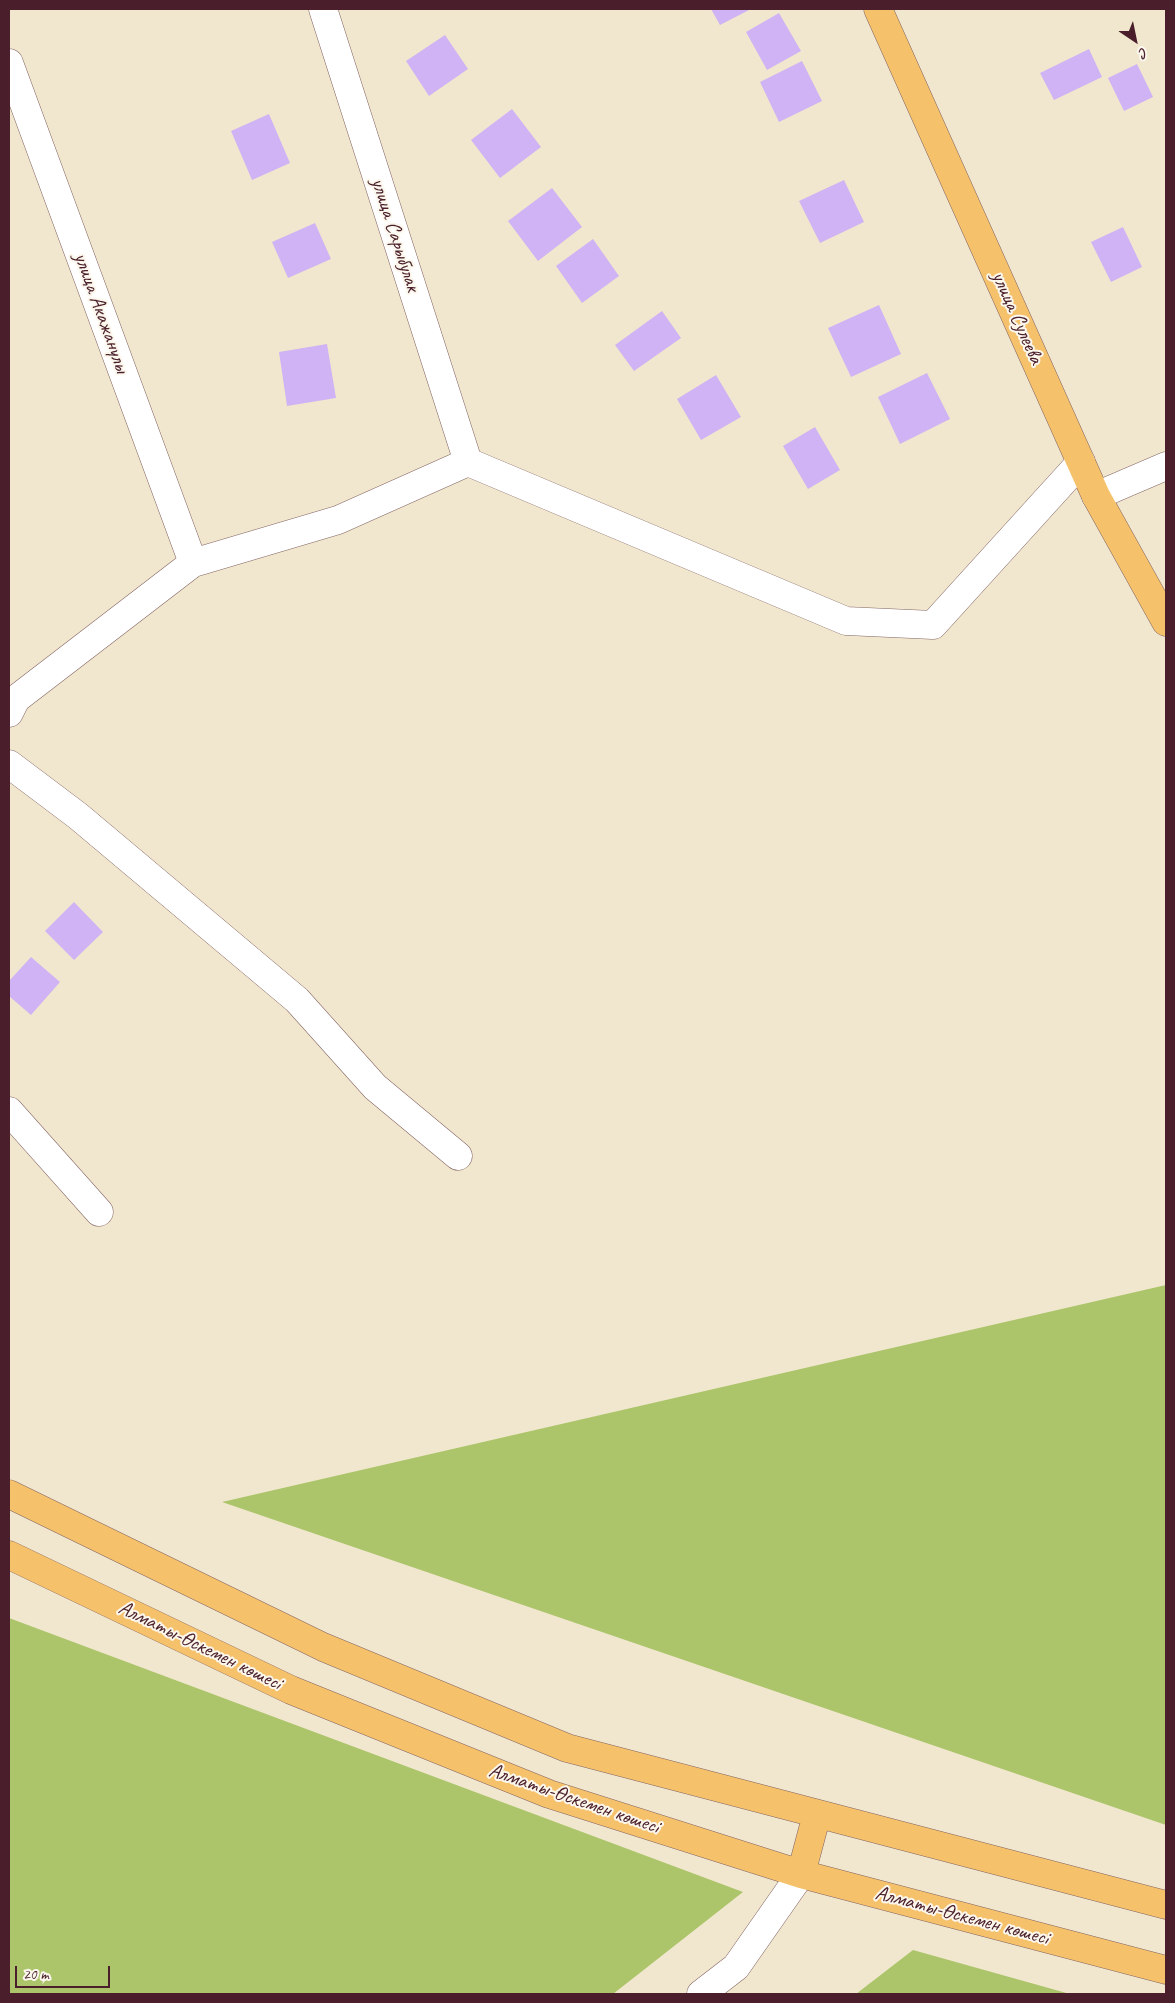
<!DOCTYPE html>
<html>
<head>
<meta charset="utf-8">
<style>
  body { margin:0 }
  #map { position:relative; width:1175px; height:2003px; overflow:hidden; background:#f1e7ce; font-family:Caveat,sans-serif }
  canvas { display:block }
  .frame { position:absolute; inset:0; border:10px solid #4a1f2b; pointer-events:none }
  .north { position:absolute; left:1110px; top:15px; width:50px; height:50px; -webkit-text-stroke:4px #fbf7ec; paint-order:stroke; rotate:146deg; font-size:14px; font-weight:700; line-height:20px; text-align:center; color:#4a1f2b }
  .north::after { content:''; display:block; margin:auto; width:18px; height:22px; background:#4a1f2b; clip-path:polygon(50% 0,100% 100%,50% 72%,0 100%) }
  .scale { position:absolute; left:15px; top:1966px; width:95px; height:22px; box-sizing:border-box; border:2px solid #4a1f2b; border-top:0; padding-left:6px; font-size:15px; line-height:18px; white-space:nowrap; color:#4a1f2b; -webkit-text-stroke:4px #fbf7ec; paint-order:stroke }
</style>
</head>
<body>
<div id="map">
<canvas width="1175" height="2003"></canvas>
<div class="frame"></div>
<div class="north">С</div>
<div class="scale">20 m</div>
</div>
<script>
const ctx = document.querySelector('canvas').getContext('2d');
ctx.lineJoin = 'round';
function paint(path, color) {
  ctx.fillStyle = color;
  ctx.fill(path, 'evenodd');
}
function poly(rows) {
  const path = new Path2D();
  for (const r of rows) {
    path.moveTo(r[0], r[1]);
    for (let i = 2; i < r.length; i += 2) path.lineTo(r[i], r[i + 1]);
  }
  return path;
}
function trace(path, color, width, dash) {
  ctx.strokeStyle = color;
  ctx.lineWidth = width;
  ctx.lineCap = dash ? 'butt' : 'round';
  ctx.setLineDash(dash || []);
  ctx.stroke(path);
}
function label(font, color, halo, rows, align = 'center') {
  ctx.font = font + ' Caveat,sans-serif';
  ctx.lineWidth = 4;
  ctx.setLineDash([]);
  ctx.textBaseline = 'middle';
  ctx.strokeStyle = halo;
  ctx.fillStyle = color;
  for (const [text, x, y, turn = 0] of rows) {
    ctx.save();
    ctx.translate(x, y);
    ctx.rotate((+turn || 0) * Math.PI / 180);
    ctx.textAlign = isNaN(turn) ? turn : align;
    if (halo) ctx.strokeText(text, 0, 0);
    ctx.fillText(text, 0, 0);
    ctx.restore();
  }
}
const green = poly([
  [1166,1285,1166,1825,222,1502],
  [9,1618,743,1892,613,1994,9,1994],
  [913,1950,1070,1994,856,1994]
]);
const building = poly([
  [711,9,751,9,720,25],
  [779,13,801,51,767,70,746,32],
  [445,35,468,69,429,96,406,61],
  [1089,49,1102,77,1054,100,1040,73],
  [802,61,822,101,779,122,760,82],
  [1137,64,1153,97,1124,111,1108,78],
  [512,109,541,147,500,178,471,140],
  [269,114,290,163,252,180,231,131],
  [844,180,864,222,820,243,799,201],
  [552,188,582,227,538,261,508,221],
  [315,223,331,259,288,278,272,242],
  [1123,227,1142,267,1111,282,1091,242],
  [593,239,619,276,582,303,556,266],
  [879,305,901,354,851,377,828,328],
  [662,311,681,338,634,371,615,345],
  [327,344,336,398,287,406,279,352],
  [927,373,950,419,900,444,878,397],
  [716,375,741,417,701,440,677,399],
  [815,427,840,470,808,489,783,446],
  [74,902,103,932,74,960,45,931],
  [31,957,60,982,31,1015,9,996,9,981]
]);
const minor = poly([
  [323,9,468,462],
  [9,63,193,563],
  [1096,496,1166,466],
  [9,713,16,699,193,563,338,520,468,462,846,621,933,625,1081,462],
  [9,764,78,816,297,1000,375,1087,458,1156],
  [9,1111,99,1212],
  [701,1994,736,1967,801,1874]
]);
const major = poly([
  [878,9,1096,496,1166,622]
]);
const highway = poly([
  [9,1494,323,1647,567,1748,1166,1905],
  [9,1555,291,1690,549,1794,801,1874,1166,1970],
  [801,1874,817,1814]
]);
const streetNames = [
  ["улица Сарыбулак",395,235,72],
  ["улица Акажанулы",101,313,70],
  ["улица Сулеева",1017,318,66],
  ["Алматы-Өскемен көшесі",200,1646,26],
  ["Алматы-Өскемен көшесі",574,1799,19],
  ["Алматы-Өскемен көшесі",962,1916,15]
];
paint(green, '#acc56b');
paint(building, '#d0b3f4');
trace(minor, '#846564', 29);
trace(major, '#846564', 29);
trace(highway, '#846564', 29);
trace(minor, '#fff', 28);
trace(major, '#f5c16b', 28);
trace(highway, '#f5c16b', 28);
label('21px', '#4a1f2b', '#fbf7ec', streetNames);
</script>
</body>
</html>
